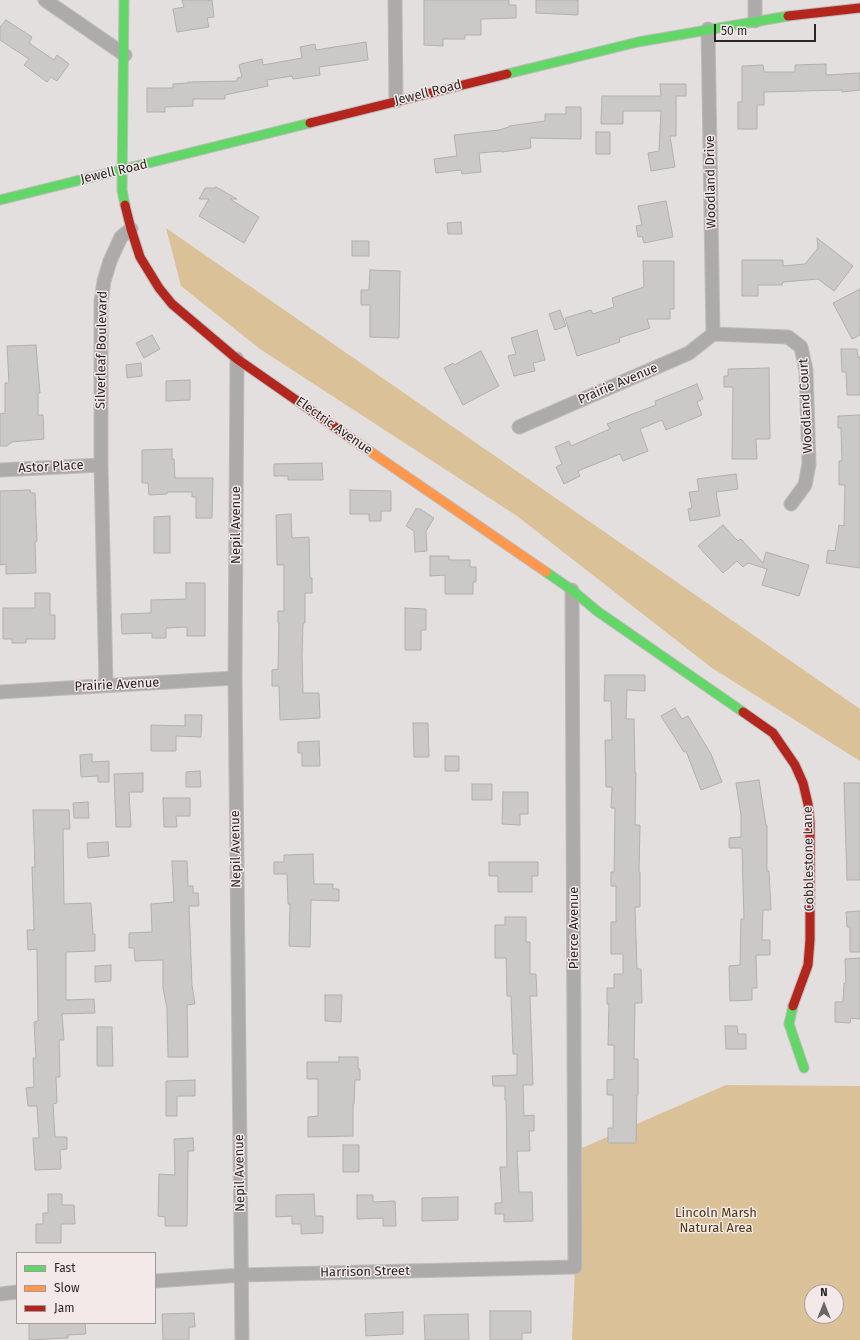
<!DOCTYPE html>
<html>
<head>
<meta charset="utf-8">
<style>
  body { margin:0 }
  #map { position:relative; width:860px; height:1340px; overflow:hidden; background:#e4dfdf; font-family:"Fira Sans",sans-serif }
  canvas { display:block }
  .legend { position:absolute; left:16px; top:1252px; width:140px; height:72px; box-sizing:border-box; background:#f4e9e9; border:1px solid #a39b9b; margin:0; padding:5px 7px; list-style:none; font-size:12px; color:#2a2626 }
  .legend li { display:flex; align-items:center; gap:8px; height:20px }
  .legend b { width:20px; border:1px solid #a39b9b }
  .north { position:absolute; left:804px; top:1284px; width:40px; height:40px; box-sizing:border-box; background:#f4e9e9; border:1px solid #a39b9b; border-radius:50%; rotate:0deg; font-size:11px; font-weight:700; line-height:16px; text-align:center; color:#2a2626 }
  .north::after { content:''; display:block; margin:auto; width:14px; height:18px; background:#6b6767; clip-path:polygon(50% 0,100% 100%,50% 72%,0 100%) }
  .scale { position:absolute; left:714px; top:24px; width:102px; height:18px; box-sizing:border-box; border:2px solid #2a2626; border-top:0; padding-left:5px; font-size:12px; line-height:14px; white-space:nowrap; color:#2a2626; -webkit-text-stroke:3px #f4e9e9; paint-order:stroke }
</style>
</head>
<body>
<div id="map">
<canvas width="860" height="1340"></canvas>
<ul class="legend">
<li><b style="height:5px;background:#63d668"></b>Fast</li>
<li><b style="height:5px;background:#ff974d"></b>Slow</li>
<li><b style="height:5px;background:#b3261e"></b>Jam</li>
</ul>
<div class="north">N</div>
<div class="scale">50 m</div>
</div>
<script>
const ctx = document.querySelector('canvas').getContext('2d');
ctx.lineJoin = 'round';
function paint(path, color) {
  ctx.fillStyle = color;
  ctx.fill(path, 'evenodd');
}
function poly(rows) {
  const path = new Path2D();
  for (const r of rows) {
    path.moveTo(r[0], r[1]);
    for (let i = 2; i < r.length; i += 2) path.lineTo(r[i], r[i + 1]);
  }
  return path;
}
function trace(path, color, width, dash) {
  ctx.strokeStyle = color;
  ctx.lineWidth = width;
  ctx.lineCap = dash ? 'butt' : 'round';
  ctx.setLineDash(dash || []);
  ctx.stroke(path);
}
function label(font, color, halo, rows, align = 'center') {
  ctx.font = font + ' "Fira Sans",sans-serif';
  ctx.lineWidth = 3;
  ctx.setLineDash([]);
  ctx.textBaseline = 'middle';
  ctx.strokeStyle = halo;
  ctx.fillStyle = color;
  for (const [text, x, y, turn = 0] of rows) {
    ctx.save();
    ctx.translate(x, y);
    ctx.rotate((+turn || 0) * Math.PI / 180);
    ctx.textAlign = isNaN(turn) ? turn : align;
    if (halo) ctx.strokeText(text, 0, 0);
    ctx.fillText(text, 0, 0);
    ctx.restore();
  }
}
const green = poly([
  [166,228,860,709,860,761,712,668,517,516,260,349,181,286],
  [726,1085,860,1086,860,1340,572,1340,575,1267,575,1151],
  [812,1292,836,1292,836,1316,812,1316]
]);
const building = poly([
  [182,0,212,0,214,17,207,18,209,27,177,32,173,9,184,7,182,0],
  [424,0,509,0,509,5,516,5,516,18,481,19,481,35,465,35,465,39,443,39,443,46,424,45,424,0],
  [536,0,578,0,578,15,536,13,536,0],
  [6,20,32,37,29,43,54,60,57,55,69,64,57,81,51,77,47,82,24,65,29,59,0,40,0,27,6,20],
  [366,42,368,60,319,67,320,75,293,79,292,76,267,80,268,86,225,95,225,99,193,99,193,106,165,107,165,112,147,112,147,88,173,88,173,84,188,83,188,82,237,81,237,78,242,77,239,65,241,64,262,59,263,65,302,58,300,47,315,44,316,50,366,42],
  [826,64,826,75,860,73,860,90,842,92,842,90,764,92,764,105,757,105,757,129,738,129,738,102,742,102,742,66,763,65,764,72,795,72,795,65,826,64],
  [660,84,686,84,686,96,676,96,676,136,670,136,675,167,651,171,648,153,659,151,661,111,623,111,623,124,601,124,602,96,661,96,660,84],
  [566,107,581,107,581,139,530,138,531,148,502,152,502,151,479,153,481,172,462,174,461,170,436,173,434,159,457,156,454,135,499,130,509,127,509,126,545,121,545,114,566,114,566,107],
  [596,132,610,132,610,154,596,154,596,132],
  [216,187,237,199,230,199,259,217,244,243,199,216,209,199,199,199,205,188,216,188,216,187],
  [666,201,673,237,644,243,642,236,638,237,636,226,642,225,638,206,666,201],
  [461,222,462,234,448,234,447,223,461,222],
  [817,238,853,266,834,291,818,279,783,282,782,285,758,285,758,296,742,296,742,260,783,260,783,266,805,264,818,248,817,238],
  [352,241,369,241,369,256,352,256,352,241],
  [643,261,674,261,674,309,670,309,670,319,647,319,650,328,619,338,620,342,577,356,565,318,591,310,593,314,614,307,612,298,644,287,643,261],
  [370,270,400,271,399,338,370,337,370,305,361,305,361,290,369,290,370,270],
  [860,289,860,335,852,339,833,303,860,289],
  [560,310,566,326,555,330,549,314,560,310],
  [537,330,545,360,533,363,535,371,514,376,508,356,516,354,511,338,537,330],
  [152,335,160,349,144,358,136,343,152,335],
  [36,345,40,393,38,393,38,415,43,415,44,439,12,442,7,446,0,446,0,414,5,413,5,383,9,383,7,346,36,345],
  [841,349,857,349,858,357,860,357,860,395,847,395,846,372,842,372,841,349],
  [481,351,499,386,463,405,444,368,453,363,454,365,481,351],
  [141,363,142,376,127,378,126,365,141,363],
  [769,368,770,439,756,439,757,459,732,459,733,387,724,387,724,376,728,376,728,369,769,368],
  [190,380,190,400,166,401,166,381,190,380],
  [697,384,703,399,697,402,702,415,666,430,662,420,640,429,648,451,623,461,620,454,578,471,580,476,564,484,556,467,562,464,555,447,569,441,571,446,610,429,607,424,656,405,655,401,697,384],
  [860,415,860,568,826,563,828,550,835,551,839,525,844,526,845,485,839,485,839,461,842,461,841,428,838,428,838,416,860,415],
  [172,449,172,459,174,459,175,478,213,478,212,518,196,518,196,497,192,497,192,492,167,492,167,494,149,495,148,483,142,483,142,450,172,449],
  [322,463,323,480,288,480,288,476,274,476,274,464,322,463],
  [736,474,738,489,716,492,720,516,690,521,688,509,692,508,689,492,699,491,697,479,736,474],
  [30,490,31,493,35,493,37,541,35,542,36,573,6,574,6,564,0,565,0,491,30,490],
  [350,490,391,491,391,511,381,511,381,521,369,521,369,514,350,514,350,490],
  [416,509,420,509,434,518,426,531,427,551,415,552,414,531,406,526,416,509],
  [291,514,292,538,309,537,310,578,312,578,312,593,305,593,305,623,303,623,302,655,303,693,319,693,320,718,280,720,279,686,272,686,272,670,278,669,279,623,278,623,278,611,284,611,284,565,277,565,276,515,291,514],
  [170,516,170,553,154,553,154,517,170,516],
  [723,525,738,541,741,539,763,563,766,552,809,565,799,596,762,585,767,569,748,563,743,567,737,561,723,573,698,546,723,525],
  [430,556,449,556,449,560,470,560,470,567,476,567,476,582,473,582,473,594,445,594,445,575,430,576,430,556],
  [186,583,205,583,205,636,187,636,187,627,166,628,166,638,152,638,152,633,122,634,121,614,151,613,151,600,186,599,186,583],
  [35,593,50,593,50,615,55,615,55,639,26,639,26,643,12,643,12,639,3,639,3,608,35,608,35,593],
  [405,608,426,609,426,630,421,630,421,650,405,650,405,608],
  [605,675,645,675,645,691,627,690,626,719,634,719,635,773,636,773,635,825,640,825,639,872,640,872,640,907,635,907,637,969,641,969,642,1003,635,1003,634,1059,638,1059,638,1095,637,1095,636,1143,608,1143,608,1128,613,1128,613,1095,607,1095,607,1080,614,1079,614,1045,608,1045,609,1004,607,1004,607,988,614,988,614,974,623,974,623,954,611,954,611,922,616,922,616,886,611,886,611,872,614,872,615,808,611,808,612,787,606,787,605,740,612,740,611,701,604,701,605,675],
  [675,708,682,719,688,716,711,754,722,782,701,790,686,751,684,752,661,716,675,708],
  [185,715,202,715,201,737,176,736,176,751,151,751,151,725,185,726,185,715],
  [413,723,428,723,429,757,414,757,413,723],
  [319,741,320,766,302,766,302,753,298,753,298,742,319,741],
  [92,754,92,762,109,761,109,782,98,782,98,776,81,777,80,755,92,754],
  [445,756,459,756,459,771,445,771,445,756],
  [200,771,201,787,186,787,186,772,200,771],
  [143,773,143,792,129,792,131,827,116,827,114,774,143,773],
  [759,780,766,825,767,825,767,871,769,871,771,910,763,910,762,940,770,940,770,955,756,955,757,988,752,988,752,1000,730,1001,729,966,740,965,741,919,744,919,742,848,729,848,729,838,741,837,741,815,736,783,759,780],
  [844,783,860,783,860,880,847,880,844,783],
  [472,784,492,784,492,800,472,800,472,784],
  [503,792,528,792,528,814,520,814,520,825,502,824,503,792],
  [163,798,190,798,190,816,176,816,177,827,164,827,163,798],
  [88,802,89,818,74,818,73,803,88,802],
  [33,810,69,810,70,829,63,829,64,904,91,903,93,934,95,934,95,951,66,952,66,1000,94,999,95,1013,62,1014,64,1040,59,1040,60,1077,56,1077,57,1103,53,1104,55,1137,67,1137,67,1149,60,1150,61,1169,35,1170,33,1138,39,1138,37,1106,28,1106,26,1088,34,1087,33,1058,36,1058,34,1022,38,1021,37,949,28,950,27,930,34,930,32,867,35,867,33,810],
  [108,842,109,856,88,858,87,843,108,842],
  [313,854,314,884,333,884,333,889,339,889,339,901,311,900,310,947,289,946,290,904,288,904,287,874,274,874,274,862,284,862,284,855,313,854],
  [172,861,187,861,188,886,193,886,193,893,198,893,199,906,189,906,192,985,195,1004,187,1005,188,1057,168,1057,167,1008,163,988,163,960,135,961,134,948,129,948,129,933,152,932,151,904,174,902,172,861],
  [489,862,538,862,538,876,532,876,532,892,498,892,498,876,489,876,489,862],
  [860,911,860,952,850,952,850,927,847,927,846,912,860,911],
  [505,917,526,917,526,942,530,942,530,974,536,974,537,996,530,996,533,1085,523,1085,524,1116,534,1115,534,1131,529,1131,530,1151,517,1151,519,1192,532,1192,533,1221,504,1222,504,1214,495,1214,495,1203,502,1203,500,1167,507,1167,506,1100,505,1100,505,1086,493,1086,492,1076,517,1075,517,1054,513,1054,511,996,507,996,506,958,495,958,495,925,505,925,505,917],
  [860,958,860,1019,851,1018,850,1023,835,1022,835,1002,843,1002,844,983,846,983,845,959,860,958],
  [111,965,111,981,95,982,95,966,111,965],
  [325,995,342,995,341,1022,325,1021,325,995],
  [725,1026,737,1026,738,1034,746,1034,746,1049,726,1049,725,1026],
  [97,1027,112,1027,113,1066,97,1066,97,1027],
  [339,1057,358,1057,358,1069,360,1069,360,1080,355,1080,354,1104,353,1104,353,1136,308,1137,308,1117,318,1116,318,1079,307,1079,307,1062,339,1062,339,1057],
  [195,1080,195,1096,177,1096,177,1116,166,1116,166,1081,195,1080],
  [193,1138,194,1151,188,1151,188,1159,187,1226,165,1226,165,1217,158,1216,159,1174,175,1175,174,1139,193,1138],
  [343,1145,359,1145,359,1172,343,1172,343,1145],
  [48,1194,62,1194,62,1205,74,1205,75,1224,61,1224,61,1243,36,1243,36,1224,43,1224,43,1213,48,1213,48,1194],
  [314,1194,315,1216,323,1216,323,1233,301,1234,301,1224,292,1224,292,1216,276,1217,276,1195,314,1194],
  [357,1195,373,1195,373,1202,395,1201,396,1226,383,1226,383,1218,357,1219,357,1195],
  [458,1197,458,1220,422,1221,422,1198,458,1197],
  [490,1311,531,1311,531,1333,522,1333,522,1340,490,1340,490,1311],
  [403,1312,403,1334,366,1336,365,1314,403,1312],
  [194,1313,195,1327,189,1327,189,1340,163,1340,162,1314,194,1313],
  [468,1314,469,1340,425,1340,424,1315,468,1314],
  [29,1323,85,1323,86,1334,68,1335,68,1338,29,1340,29,1323]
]);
const street = poly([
  [45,0,125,55],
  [395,0,396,101],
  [755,0,755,21],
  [708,29,713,334],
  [713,334,788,337,801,347,806,370,809,464,805,485,791,504],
  [237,359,235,678,242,1340],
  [519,427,689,353,713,334],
  [0,470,101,465],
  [106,685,101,465,101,302,104,281,110,261,121,237,131,229],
  [0,692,235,678],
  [155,1281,242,1275,575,1267,572,590],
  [0,1294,17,1292]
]);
const fast = poly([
  [124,0,122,190,125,205],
  [507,74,638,42,788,16],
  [0,200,310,123],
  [546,572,572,590,597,611,743,712],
  [793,1006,789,1024,804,1068]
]);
const slow = poly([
  [352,439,546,572]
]);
const jam = poly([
  [788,16,860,8],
  [310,123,507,74],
  [125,205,131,229,140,257,159,288,172,304,237,359,352,439],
  [743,712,773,733,795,765,803,783,808,804,810,822,810,940,808,965,793,1006]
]);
const streetNames = [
  ["Jewell Road",428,93,-14],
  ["Jewell Road",114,172,-13],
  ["Woodland Drive",711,182,-91],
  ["Silverleaf Boulevard",102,350,-89],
  ["Prairie Avenue",618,384,-23],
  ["Woodland Court",806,406,-93],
  ["Electric Avenue",334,426,35],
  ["Astor Place",51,467,-3],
  ["Nepil Avenue",236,525,-90],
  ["Prairie Avenue",117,685,-3],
  ["Nepil Avenue",236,849,-91],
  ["Cobblestone Lane",809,859,-91],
  ["Pierce Avenue",574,928,-90],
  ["Nepil Avenue",240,1173,-91],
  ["Harrison Street",365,1272,-1]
];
const parkNames = [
  ["Lincoln Marsh",716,1213],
  ["Natural Area",716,1228]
];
paint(green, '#dbc197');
paint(building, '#cbc8c8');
trace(building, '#b2afaf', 1);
trace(street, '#bebbbb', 15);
trace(fast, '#bebbbb', 11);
trace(slow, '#bebbbb', 11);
trace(jam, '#bebbbb', 11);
trace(street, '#adabaa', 13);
trace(fast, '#63d668', 9);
trace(slow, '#ff974d', 9);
trace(jam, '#b3261e', 9);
label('13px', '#2a2626', '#f4e9e9', streetNames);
label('13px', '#4c3811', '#f4e9e9', parkNames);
</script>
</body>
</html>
